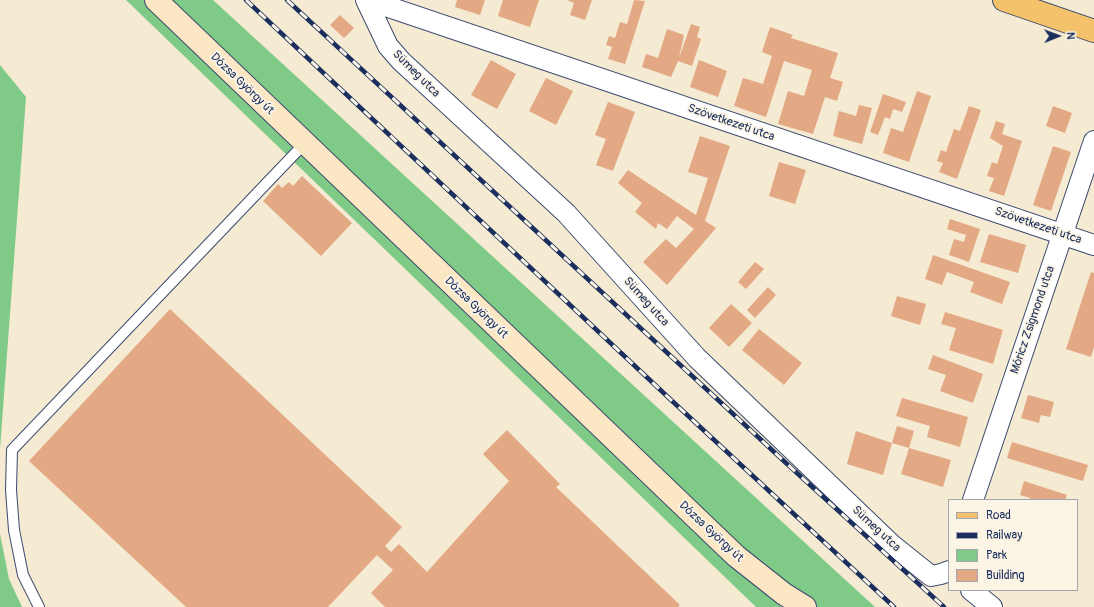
<!DOCTYPE html>
<html>
<head>
<meta charset="utf-8">
<style>
  body { margin:0 }
  #map { position:relative; width:1094px; height:607px; overflow:hidden; background:#f5ead2; font-family:Pangolin,sans-serif }
  canvas { display:block }
  .legend { position:absolute; left:948px; top:499px; width:130px; height:92px; box-sizing:border-box; background:#fcf5e5; border:1px solid #a2a6af; margin:0; padding:5px 7px; list-style:none; font-size:12px; color:#1b2f5e }
  .legend li { display:flex; align-items:center; gap:8px; height:20px }
  .legend b { width:20px; border:1px solid #a2a6af }
  .north { position:absolute; left:1038px; top:16px; width:40px; height:40px; -webkit-text-stroke:3px #fcf5e5; paint-order:stroke; rotate:89deg; font-size:11px; font-weight:700; line-height:16px; text-align:center; color:#1b2f5e }
  .north::after { content:''; display:block; margin:auto; width:14px; height:18px; background:#1b2f5e; clip-path:polygon(50% 0,100% 100%,50% 72%,0 100%) }
</style>
</head>
<body>
<div id="map">
<canvas width="1094" height="607"></canvas>
<ul class="legend">
<li><b style="height:5px;background:#f4c26a"></b>Road</li>
<li><b style="height:5px;background:#1b2f5e"></b>Railway</li>
<li><b style="height:11px;background:#7fca87"></b>Park</li>
<li><b style="height:11px;background:#e3a884"></b>Building</li>
</ul>
<div class="north">N</div>
</div>
<script>
const ctx = document.querySelector('canvas').getContext('2d');
ctx.lineJoin = 'round';
function paint(path, color) {
  ctx.fillStyle = color;
  ctx.fill(path, 'evenodd');
}
function poly(rows) {
  const path = new Path2D();
  for (const r of rows) {
    path.moveTo(r[0], r[1]);
    for (let i = 2; i < r.length; i += 2) path.lineTo(r[i], r[i + 1]);
  }
  return path;
}
function trace(path, color, width, dash) {
  ctx.strokeStyle = color;
  ctx.lineWidth = width;
  ctx.lineCap = dash ? 'butt' : 'round';
  ctx.setLineDash(dash || []);
  ctx.stroke(path);
}
function label(font, color, halo, rows, align = 'center') {
  ctx.font = font + ' Pangolin,sans-serif';
  ctx.lineWidth = 3.5;
  ctx.setLineDash([]);
  ctx.textBaseline = 'middle';
  ctx.strokeStyle = halo;
  ctx.fillStyle = color;
  for (const [text, x, y, turn = 0] of rows) {
    ctx.save();
    ctx.translate(x, y);
    ctx.rotate((+turn || 0) * Math.PI / 180);
    ctx.textAlign = isNaN(turn) ? turn : align;
    if (halo) ctx.strokeText(text, 0, 0);
    ctx.fillText(text, 0, 0);
    ctx.restore();
  }
}
const green = poly([
  [126,0,213,0,875,607,756,607],
  [0,65,26,97,0,449],
  [0,534,9,579,22,607,0,607]
]);
const building = poly([
  [457,0,485,0,480,15,455,7],
  [503,0,539,0,530,27,498,16],
  [567,0,592,0,585,20,570,15,574,3],
  [634,0,645,1,625,64,608,59,612,47,606,45,609,36,615,38,620,22,627,24],
  [340,15,354,28,344,38,330,25],
  [691,24,700,27,697,37,701,39,692,66,678,61,671,77,642,67,646,54,658,58,667,29,684,35,679,58],
  [770,27,793,35,791,38,838,53,830,78,843,82,837,101,825,97,813,134,778,124,788,91,804,96,812,70,784,61,766,117,734,106,743,78,763,84,772,56,762,52],
  [491,60,516,74,497,109,471,95],
  [699,60,727,71,718,97,690,87],
  [546,78,573,91,556,125,529,111],
  [917,91,931,96,909,162,883,153,891,128,903,132],
  [883,94,906,102,902,112,893,109,890,119,885,117,878,135,870,132],
  [608,102,635,112,613,171,596,165,606,139,595,135],
  [859,105,872,108,862,144,833,136,839,111,856,116],
  [969,106,981,110,957,179,939,172,943,163,937,161,941,150,946,152,954,129,960,131],
  [1053,106,1072,113,1065,133,1046,126],
  [996,121,1005,124,1002,134,1022,141,1004,196,989,191,994,178,987,176,992,162,997,164,1003,146,990,138],
  [700,136,730,146,705,221,716,228,667,285,643,262,666,239,676,248,694,229,677,216,667,229,658,223,656,229,635,212,642,203,618,183,628,170,696,215,708,178,688,172],
  [1053,146,1071,152,1051,211,1033,205],
  [779,162,806,170,795,204,769,196],
  [302,176,352,223,321,256,263,201,278,184,282,188,289,182,293,186],
  [950,219,980,229,969,262,949,255,954,239,964,242,966,235,947,229],
  [989,234,1026,245,1018,273,980,262],
  [933,255,1010,282,1002,304,970,292,974,282,947,272,942,285,925,279],
  [755,262,764,269,746,289,738,282],
  [1091,272,1094,273,1094,347,1091,357,1066,349],
  [768,287,776,295,755,318,747,310],
  [897,296,926,304,920,325,891,316],
  [731,304,752,323,729,347,709,328],
  [170,309,402,527,385,546,391,552,399,544,427,572,509,481,483,454,507,430,560,484,556,487,680,605,678,607,385,607,371,593,393,570,377,555,328,607,186,607,29,461],
  [945,312,1003,330,993,364,949,350,956,328,941,324],
  [759,329,802,363,784,385,742,350],
  [933,355,983,374,973,403,940,391,946,375,928,369],
  [1028,395,1054,402,1050,417,1041,415,1039,423,1021,418],
  [902,398,968,417,960,447,927,437,930,426,896,416],
  [897,426,914,431,909,448,892,443],
  [856,431,892,443,883,475,847,464],
  [1012,442,1088,465,1083,481,1007,458],
  [909,448,951,460,943,487,901,474],
  [1024,481,1067,495,1065,500,1030,500,1030,498,1020,495]
]);
const service = poly([
  [39,607,23,575,14,530,11,490,12,450,304,144]
]);
const minor = poly([
  [366,0,388,46,401,61,566,213,697,358,891,544,931,576,941,574,949,571],
  [368,0,1094,245],
  [973,500,1094,141],
  [971,590,992,607]
]);
const secondary = poly([
  [156,0,736,556,784,594,805,607]
]);
const primary = poly([
  [1004,0,1094,31]
]);
const rail = poly([
  [246,0,670,399,894,607],
  [287,0,786,463,944,607]
]);
const streetNames = [
  ["Sümeg utca",416,74,45],
  ["Dózsa György út",242,84,44],
  ["Szövetkezeti utca",731,123,19],
  ["Szövetkezeti utca",1038,226,19],
  ["Sümeg utca",646,302,48],
  ["Dózsa György út",476,308,44],
  ["Móricz Zsigmond utca",1033,320,-71],
  ["Sümeg utca",876,529,43],
  ["Dózsa György út",711,532,43]
];
paint(green, '#7fca87');
paint(building, '#e3a884');
trace(service, '#3c4b6f', 12);
trace(minor, '#3c4b6f', 22);
trace(secondary, '#3c4b6f', 24);
trace(primary, '#3c4b6f', 24);
trace(service, '#fff', 10);
trace(minor, '#fff', 20);
trace(secondary, '#fbe7c3', 22);
trace(primary, '#f4c26a', 22);
trace(rail, '#1b2f5e', 4.5);
trace(rail, '#fcf5e5', 3, [9]);
label('12px', '#1b2f5e', '#fcf5e5', streetNames);
</script>
</body>
</html>
